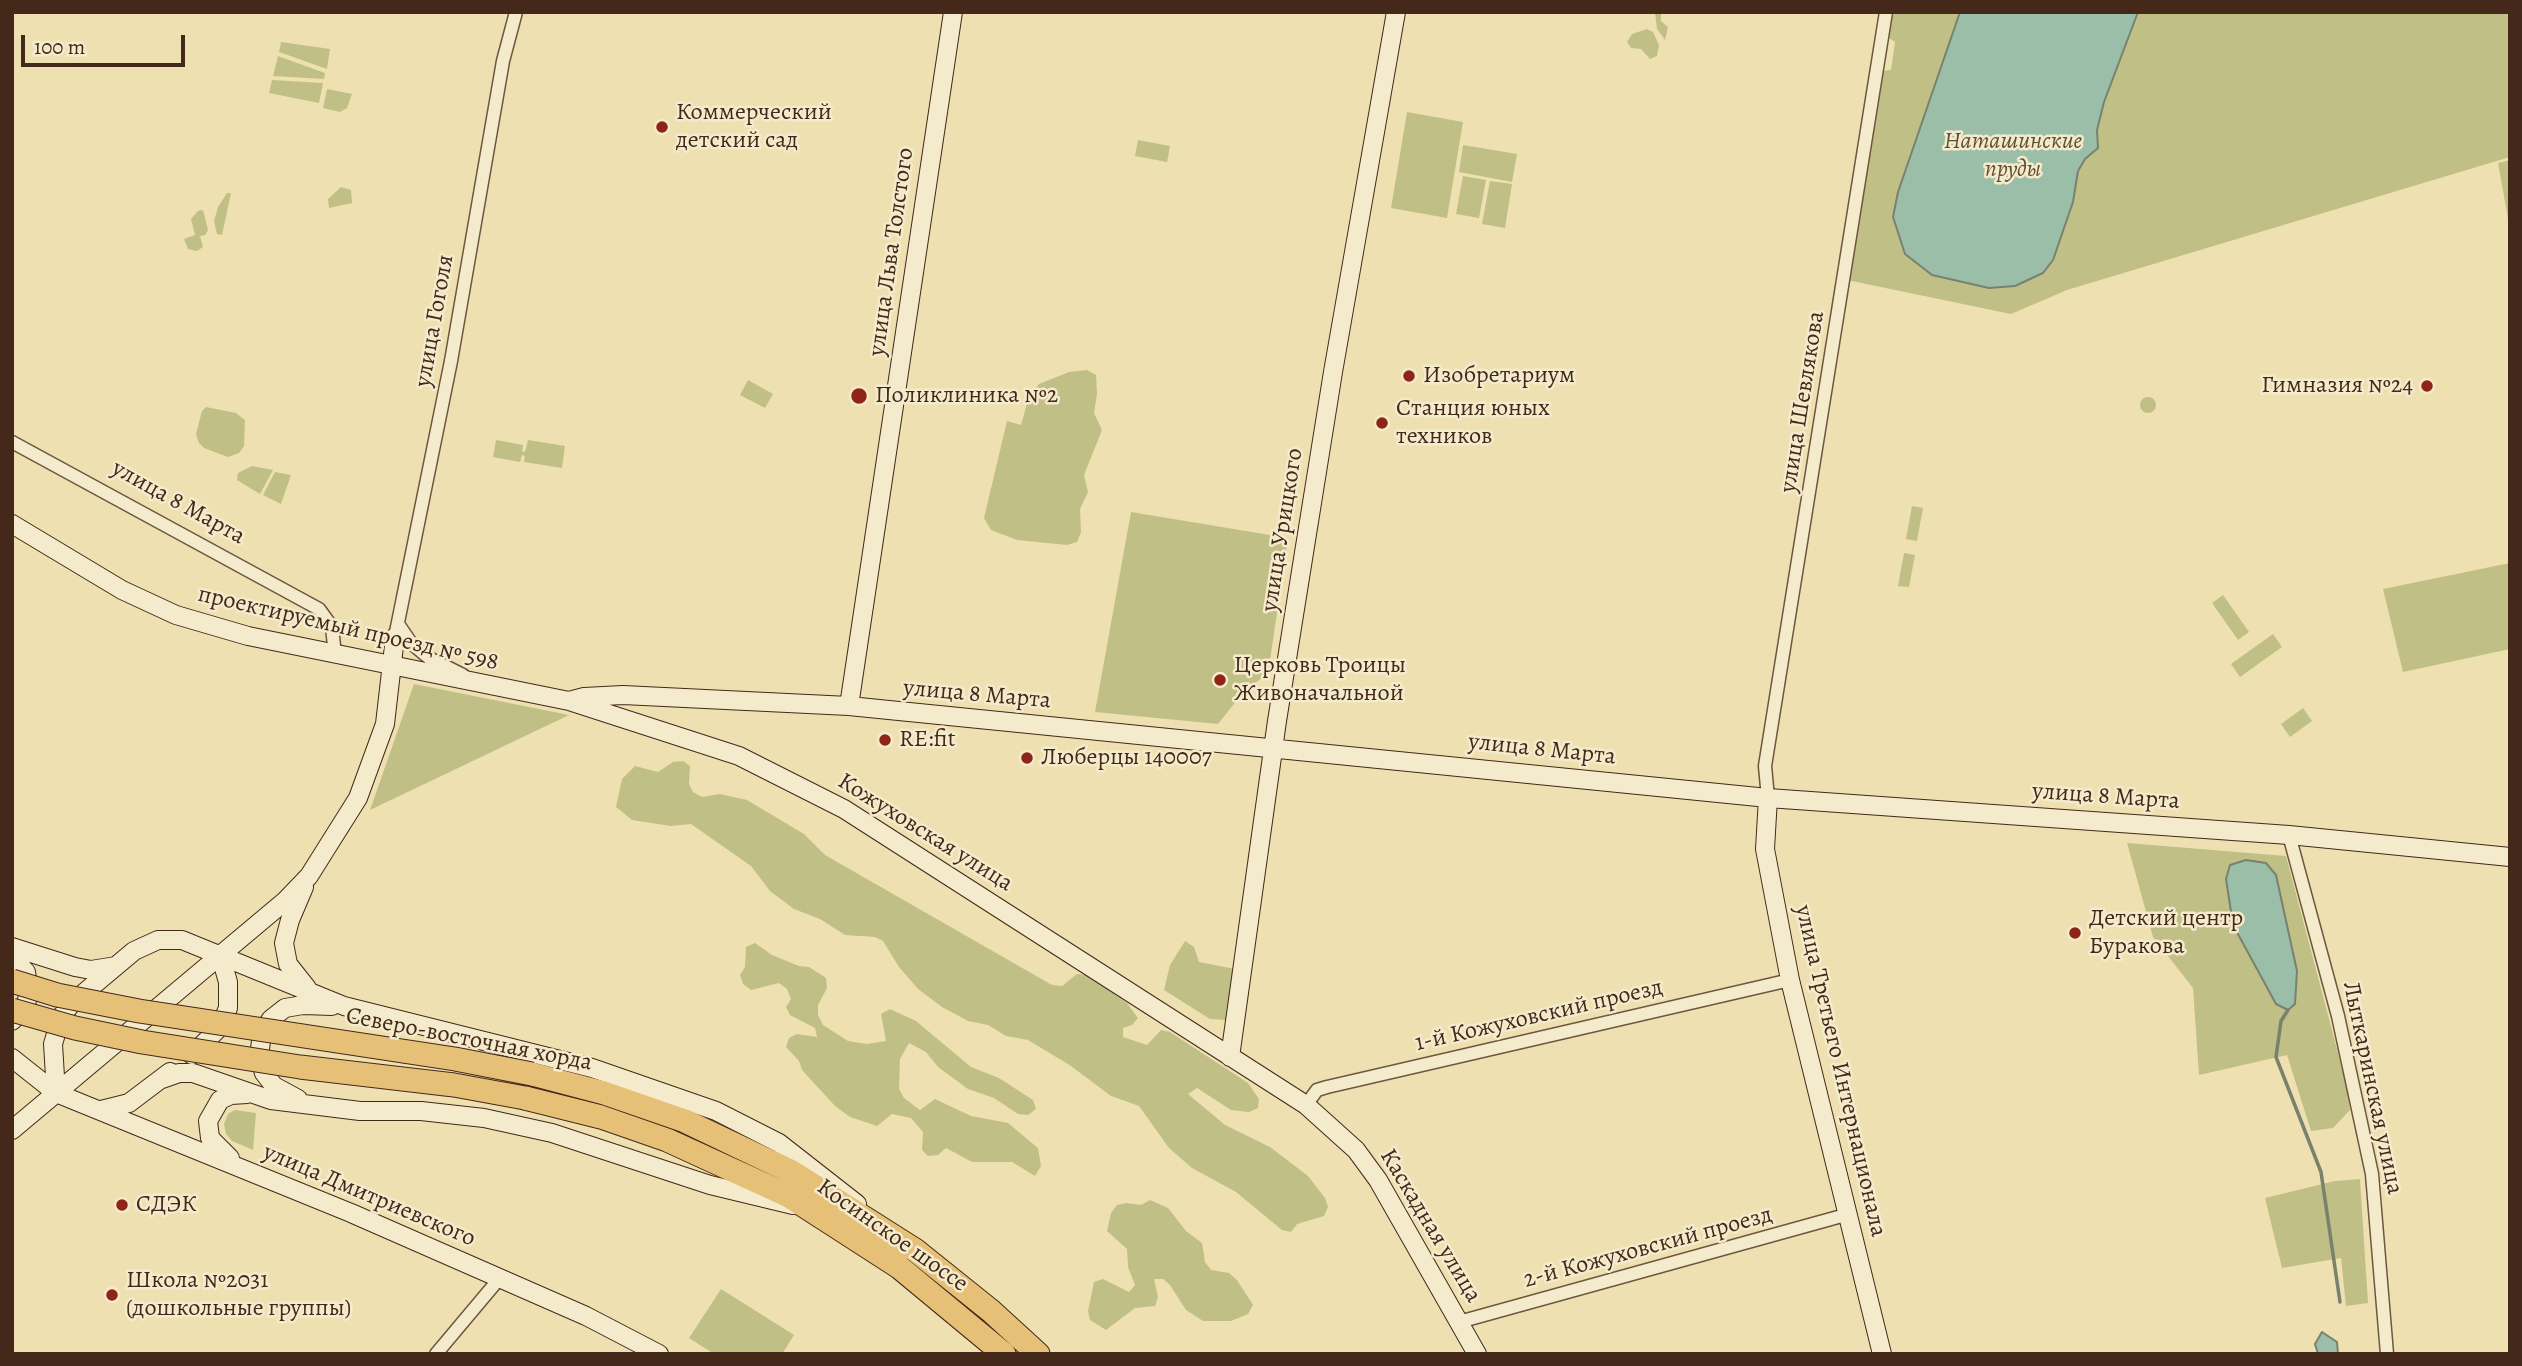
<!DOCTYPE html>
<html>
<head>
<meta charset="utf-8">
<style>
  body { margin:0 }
  #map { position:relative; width:2522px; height:1366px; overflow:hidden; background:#eee0b0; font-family:Alegreya,serif }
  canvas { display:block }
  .frame { position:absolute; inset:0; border:14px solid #44281a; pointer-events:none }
  .scale { position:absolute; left:21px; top:35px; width:164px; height:32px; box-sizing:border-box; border:4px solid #44281a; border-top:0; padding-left:9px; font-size:21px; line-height:24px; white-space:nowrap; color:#44281a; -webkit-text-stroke:5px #f4ebcc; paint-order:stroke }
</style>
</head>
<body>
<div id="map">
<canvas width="2522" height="1366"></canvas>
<div class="frame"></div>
<div class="scale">100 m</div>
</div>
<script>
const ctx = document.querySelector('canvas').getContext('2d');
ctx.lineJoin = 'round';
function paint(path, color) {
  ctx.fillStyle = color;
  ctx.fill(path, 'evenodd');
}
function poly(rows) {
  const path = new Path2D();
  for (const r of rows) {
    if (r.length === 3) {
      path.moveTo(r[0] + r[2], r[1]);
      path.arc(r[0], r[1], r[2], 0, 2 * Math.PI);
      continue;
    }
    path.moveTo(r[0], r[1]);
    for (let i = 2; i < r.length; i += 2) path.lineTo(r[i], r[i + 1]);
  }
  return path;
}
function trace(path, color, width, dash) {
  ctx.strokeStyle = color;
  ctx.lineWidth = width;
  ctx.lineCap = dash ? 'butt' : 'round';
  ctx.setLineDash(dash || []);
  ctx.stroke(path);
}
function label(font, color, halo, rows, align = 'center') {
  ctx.font = font + ' Alegreya,serif';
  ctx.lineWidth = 5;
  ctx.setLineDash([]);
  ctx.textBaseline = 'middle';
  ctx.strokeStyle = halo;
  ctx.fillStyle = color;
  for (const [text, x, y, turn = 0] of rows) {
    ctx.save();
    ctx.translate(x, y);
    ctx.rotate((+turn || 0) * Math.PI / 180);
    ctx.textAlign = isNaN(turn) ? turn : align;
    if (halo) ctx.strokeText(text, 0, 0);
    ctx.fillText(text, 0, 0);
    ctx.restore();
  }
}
const green = poly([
  [1655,12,1661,12,1661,21,1668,27,1665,40,1657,29],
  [1890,12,2510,12,2510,157,2067,290,2011,314,1847,280,1881,71,1891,70,1895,42,1886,36],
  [1647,29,1653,32,1659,45,1657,56,1650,59,1641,49,1631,48,1627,42,1632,34],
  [281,42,330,49,327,69,279,52],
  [278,56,325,73,324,79,273,76],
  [272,80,323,83,319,103,269,93],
  [327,89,352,94,347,108,340,112,323,108],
  [1407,112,1463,122,1447,218,1391,208],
  [1138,140,1170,146,1167,162,1135,156],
  [1463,145,1517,154,1512,182,1459,172],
  [2510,160,2510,230,2498,163],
  [1463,176,1486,180,1479,218,1456,214],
  [1490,181,1512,184,1505,228,1482,224],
  [341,187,351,190,352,203,329,208,328,199],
  [227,193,231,193,222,235,217,234,214,221,218,207],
  [203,210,208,230,205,235,200,236,203,247,197,251,188,249,184,239,195,235,191,219,198,211],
  [1087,370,1096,375,1097,394,1094,413,1102,430,1084,475,1088,492,1080,509,1081,532,1077,542,1067,545,1017,540,991,530,984,518,1007,421,1021,425,1029,396,1039,384,1069,372],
  [748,380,773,394,765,408,740,395],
  [2148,405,8],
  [206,407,236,413,245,420,244,446,239,453,228,457,204,448,199,443,196,434,202,411],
  [496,440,523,445,522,451,525,452,528,440,565,446,562,468,524,462,525,456,522,455,520,462,493,457],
  [252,466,273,470,260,494,237,480,238,473],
  [275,472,291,475,281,504,263,495],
  [1912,506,1923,508,1917,541,1906,539],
  [1131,512,1288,538,1268,674,1245,690,1218,724,1095,712],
  [1904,553,1915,555,1909,587,1898,586],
  [2510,563,2510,649,2403,672,2383,589],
  [2223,595,2249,632,2238,640,2212,603],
  [2273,634,2282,647,2240,677,2231,664],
  [414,684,569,715,370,810],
  [2303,708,2312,721,2290,737,2281,724],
  [683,761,690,766,689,784,693,792,702,797,720,794,747,800,804,834,825,855,1052,985,1062,986,1077,974,1087,975,1127,1003,1138,1018,1132,1025,1123,1028,1123,1037,1147,1045,1161,1030,1170,1032,1248,1083,1259,1099,1258,1108,1249,1112,1231,1110,1197,1088,1188,1094,1225,1125,1270,1147,1308,1176,1325,1198,1328,1207,1324,1216,1297,1224,1291,1232,1282,1230,1236,1192,1192,1168,1169,1148,1139,1106,1111,1096,1071,1066,1028,1040,1006,1036,988,1025,968,1021,942,1007,918,989,899,967,883,941,875,937,845,935,820,919,794,909,770,891,751,866,691,824,671,826,632,820,616,807,622,779,635,766,658,772,673,762],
  [2127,843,2286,856,2347,1087,2350,1110,2333,1128,2311,1131,2287,1055,2199,1075,2193,988,2153,937],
  [1185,941,1194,947,1199,962,1235,969,1233,1005,1226,1020,1210,1019,1164,990,1170,965],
  [755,943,772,955,799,966,809,967,826,978,827,988,818,1005,818,1015,823,1025,848,1041,867,1044,886,1041,881,1014,890,1009,916,1021,971,1067,999,1078,1033,1100,1036,1109,1028,1115,1018,1114,994,1098,968,1089,938,1067,926,1052,909,1043,900,1059,899,1089,904,1098,920,1110,935,1099,971,1116,1008,1123,1038,1148,1041,1166,1035,1176,1012,1162,972,1162,946,1148,938,1155,928,1156,922,1150,923,1132,911,1118,892,1114,877,1126,850,1117,835,1106,802,1070,799,1061,786,1047,789,1038,797,1034,817,1037,815,1028,790,1015,786,1007,791,999,787,989,779,983,751,990,743,984,740,975,745,967,746,947],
  [235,1110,256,1113,253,1150,232,1141,226,1134,224,1124,228,1114],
  [2360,1179,2368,1303,2346,1306,2341,1258,2282,1268,2265,1198,2335,1181],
  [1150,1200,1168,1208,1186,1231,1202,1243,1205,1262,1211,1270,1229,1273,1237,1280,1253,1305,1248,1314,1231,1321,1203,1321,1186,1310,1170,1285,1163,1279,1154,1279,1158,1297,1155,1306,1135,1308,1106,1330,1090,1320,1088,1311,1094,1282,1103,1279,1129,1292,1135,1285,1128,1267,1127,1249,1107,1231,1111,1213,1117,1205,1126,1203,1141,1205],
  [721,1289,794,1335,782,1354,714,1354,689,1338]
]);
const water = poly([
  [1960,12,2138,12,2104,102,2097,130,2098,148,2085,159,2078,171,2073,202,2053,260,2043,273,2015,286,1989,288,1932,275,1905,254,1893,217,1898,192,1960,12],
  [2246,860,2266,863,2276,875,2297,971,2295,1004,2288,1010,2276,1004,2233,925,2226,879,2230,865,2246,860],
  [2322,1332,2337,1342,2338,1354,2318,1354,2315,1344,2322,1332]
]);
const stream = poly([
  [2288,1010,2281,1021,2276,1057,2321,1172,2340,1302]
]);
const street = poly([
  [12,442,319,609,332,627,334,646,330,654],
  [398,624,411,643,429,658,463,675],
  [395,637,451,361,503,61,516,12],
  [1768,798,1765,766,1886,12],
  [2289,835,2338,1016,2372,1174,2387,1354],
  [1306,1105,1317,1090,1327,1087,1790,980],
  [1459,1322,1849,1214],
  [436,1354,499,1279]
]);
const secondary = poly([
  [12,524,122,590,176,615,248,636,569,701,739,756,844,809,1306,1105,1356,1150,1378,1180,1477,1354],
  [569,701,584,697,623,695,849,706,1768,798,2289,835,2510,857],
  [849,706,953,12],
  [1768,798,1765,849,1790,980,1882,1354],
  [304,887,290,920,284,943,288,964,307,988],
  [12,947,75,967,91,970,116,966],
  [12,957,26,972,29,992,25,1008,12,1021],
  [192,1055,220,1027,228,1008,228,982,220,954],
  [1230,1057,1277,721,1333,372,1396,12],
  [12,1058,56,1093,351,1213,586,1316,659,1354],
  [162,1079,179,1073,193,1073,271,1100,360,1111,421,1111,484,1118,552,1133,710,1185,793,1205],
  [56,1093,53,1044,61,1017,72,1003,134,951,158,940,182,940,344,1006,592,1068,716,1111,779,1143,857,1204],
  [298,1099,274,1086,264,1073,259,1057,262,1033,271,1019,285,1008,303,1005,332,1006],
  [101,1110,129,1103,170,1072],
  [12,1130,285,901,309,876,358,798,385,724,395,637],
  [230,1158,210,1138,208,1121,220,1100,231,1095,247,1094]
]);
const highway = poly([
  [532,1074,604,1093,685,1121,792,1172,915,1250,991,1311,1038,1354],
  [525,1098,601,1117,667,1140,789,1196,899,1267,1004,1354]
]);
const highwayBridge = poly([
  [12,981,57,995,139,1011,455,1059,532,1074],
  [12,1010,75,1028,142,1042,300,1067,454,1085,525,1098]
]);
const markers = [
  [662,127,7,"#8f2418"],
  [1409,376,7,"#8f2418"],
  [2427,386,7,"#8f2418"],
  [859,396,9,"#8f2418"],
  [1382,423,7,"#8f2418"],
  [1220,680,7,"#8f2418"],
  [885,740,7,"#8f2418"],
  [1027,758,7,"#8f2418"],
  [2075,933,7,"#8f2418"],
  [122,1205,7,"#8f2418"],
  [112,1295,7,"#8f2418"]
];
const poiNames = [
  ["Коммерческий",676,113],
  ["детский сад",676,141],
  ["Изобретариум",1423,376],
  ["Гимназия №24",2413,386,"right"],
  ["Поликлиника №2",875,396],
  ["Станция юных",1396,409],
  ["техников",1396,437],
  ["Церковь Троицы",1234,666],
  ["Живоначальной",1234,694],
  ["RE:fit",899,740],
  ["Люберцы 140007",1041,758],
  ["Детский центр",2089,919],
  ["Буракова",2089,947],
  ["СДЭК",136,1205],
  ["Школа №2031",126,1281],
  ["(дошкольные группы)",126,1309]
];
const parkNames = [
  ["Наташинские",2013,142],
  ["пруды",2013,170]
];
const streetNames = [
  ["улица Льва Толстого",892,252,-82],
  ["улица Гоголя",435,321,-80],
  ["улица Шевлякова",1803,402,-81],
  ["улица 8 Марта",178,503,29],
  ["улица Урицкого",1283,530,-81],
  ["проектируемый проезд № 598",348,629,13],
  ["улица 8 Марта",977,695,5],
  ["улица 8 Марта",1542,750,6],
  ["улица 8 Марта",2106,797,4],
  ["Кожуховская улица",925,833,32],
  ["1-й Кожуховский проезд",1539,1016,-13],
  ["Северо-восточная хорда",469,1040,11],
  ["улица Третьего Интернационала",1840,1071,77],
  ["Лыткаринская улица",2372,1088,78],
  ["улица Дмитриевского",369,1196,23],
  ["Каскадная улица",1430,1226,59],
  ["Косинское шоссе",892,1236,35],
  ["2-й Кожуховский проезд",1648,1248,-15]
];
paint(green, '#c0c086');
paint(water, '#9abea7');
trace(water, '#78826f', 2);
trace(stream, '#78826f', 3.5);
trace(street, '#6e5640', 15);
trace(secondary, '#44281a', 20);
trace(highway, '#44281a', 25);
trace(street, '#f4ebcc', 12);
trace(secondary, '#f4ebcc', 18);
trace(highway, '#e7c078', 23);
trace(highwayBridge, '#44281a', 25, []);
trace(highwayBridge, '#e7c078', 23);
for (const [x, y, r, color] of markers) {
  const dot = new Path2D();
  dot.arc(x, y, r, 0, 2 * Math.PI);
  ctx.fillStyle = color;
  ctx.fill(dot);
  trace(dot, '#f4ebcc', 2.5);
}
label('24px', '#44281a', '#f4ebcc', poiNames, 'left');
label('italic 24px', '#634e35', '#f4ebcc', parkNames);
label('24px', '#44281a', '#f4ebcc', streetNames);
</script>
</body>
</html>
